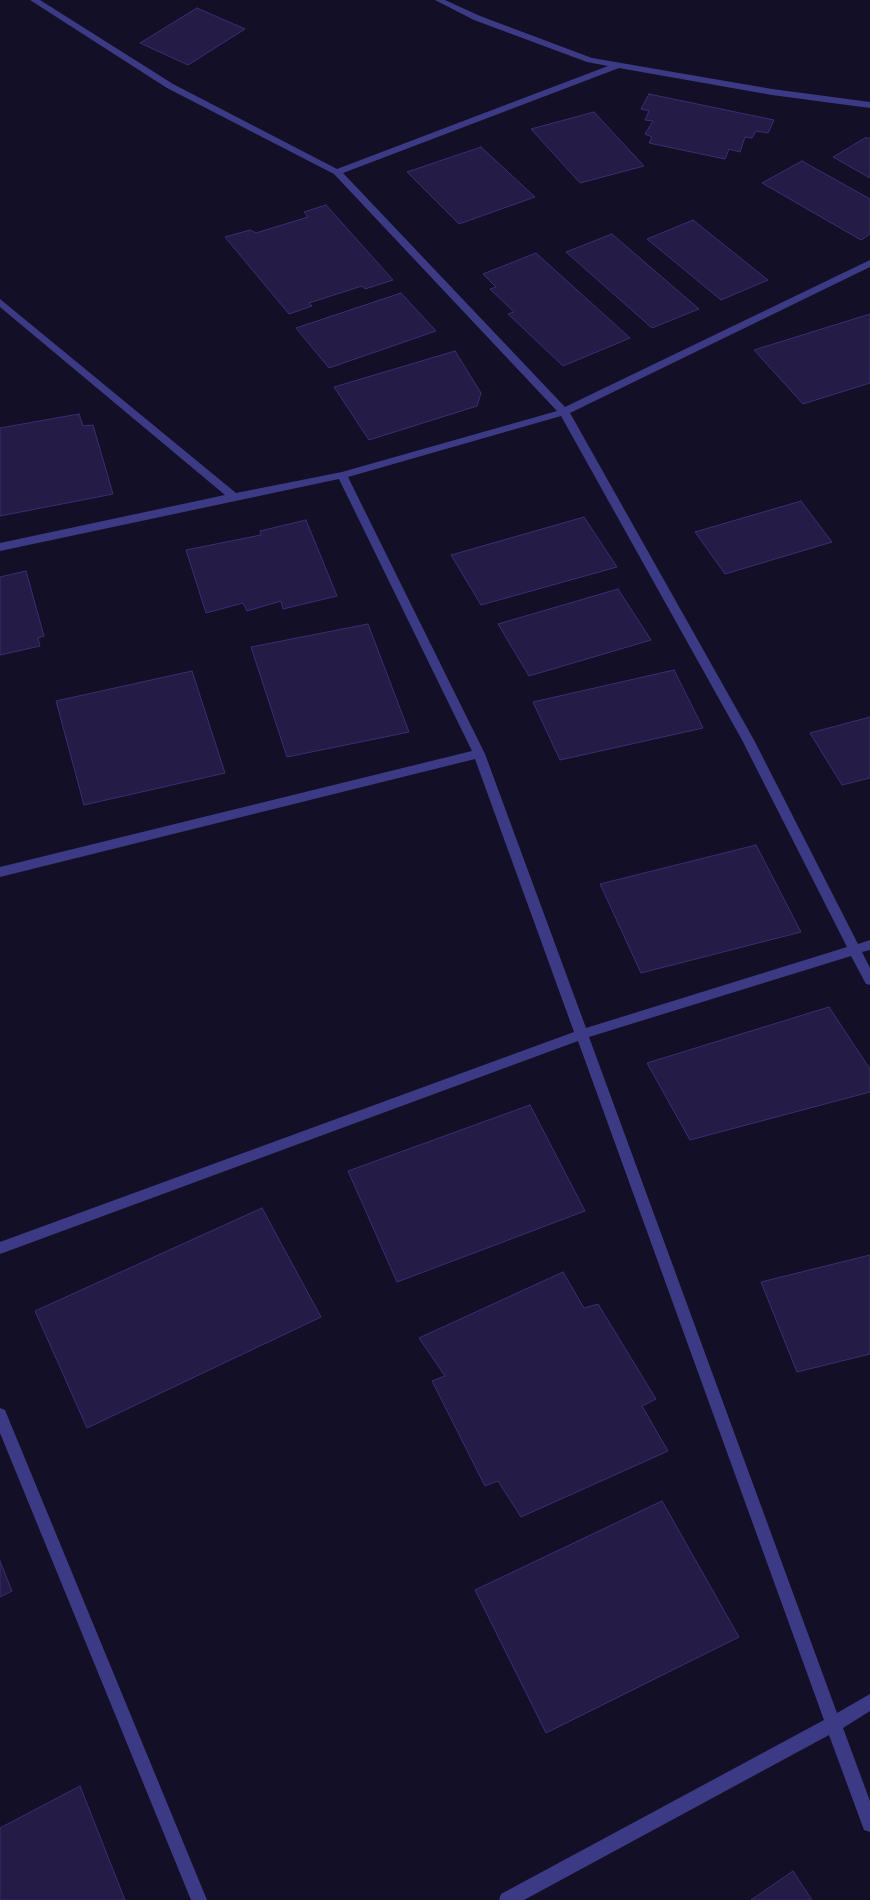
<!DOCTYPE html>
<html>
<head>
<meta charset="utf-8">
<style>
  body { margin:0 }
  canvas { display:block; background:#130f26 }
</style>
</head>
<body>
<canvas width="870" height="1900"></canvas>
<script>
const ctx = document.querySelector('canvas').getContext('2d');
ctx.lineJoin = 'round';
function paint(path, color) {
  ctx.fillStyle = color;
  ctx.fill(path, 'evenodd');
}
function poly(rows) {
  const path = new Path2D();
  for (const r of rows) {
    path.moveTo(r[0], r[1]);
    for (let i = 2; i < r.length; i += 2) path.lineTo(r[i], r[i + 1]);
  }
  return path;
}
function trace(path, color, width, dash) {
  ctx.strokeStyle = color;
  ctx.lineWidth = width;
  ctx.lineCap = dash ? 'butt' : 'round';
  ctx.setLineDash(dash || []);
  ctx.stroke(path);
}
const building = poly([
  [197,8,245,29,188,65,140,43,197,8],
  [649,94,774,120,768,133,756,131,752,138,745,137,740,152,729,149,725,159,649,143,652,137,645,134,653,121,645,120,649,111,641,109,649,94],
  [594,112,644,166,580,183,531,129,594,112],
  [865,138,870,138,870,178,833,157,865,138],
  [481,147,535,197,459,224,407,172,481,147],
  [802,161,870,199,870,234,861,240,762,183,802,161],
  [326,205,393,280,365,289,362,286,309,303,312,306,289,314,225,237,250,230,256,233,308,217,304,212,326,205],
  [693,220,768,280,721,300,647,239,693,220],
  [612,234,699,309,652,328,566,252,612,234],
  [536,253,630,338,563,366,508,314,514,312,490,289,496,287,483,274,536,253],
  [401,293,436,331,329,368,296,328,401,293],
  [870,314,870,383,803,404,754,350,870,314],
  [455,351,481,393,477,406,369,440,334,387,455,351],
  [79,414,83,426,93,425,113,494,0,516,0,428,79,414],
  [801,501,832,542,725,574,695,532,801,501],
  [584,517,617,567,481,605,451,555,584,517],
  [306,520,337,596,283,609,281,601,247,611,243,603,206,613,186,550,261,535,260,531,306,520],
  [26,571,44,636,38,638,40,646,0,655,0,577,26,571],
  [618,589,651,640,529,676,498,624,618,589],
  [368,624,409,732,287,757,251,647,368,624],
  [674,670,703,728,560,760,533,702,674,670],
  [192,671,225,773,84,805,56,701,192,671],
  [870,717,870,778,842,785,810,733,870,717],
  [756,845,801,932,641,973,600,884,756,845],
  [829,1007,870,1069,870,1092,690,1140,647,1063,829,1007],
  [530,1105,585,1211,397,1282,348,1171,530,1105],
  [262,1208,321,1317,87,1428,35,1311,262,1208],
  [870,1255,870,1354,797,1372,761,1282,870,1255],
  [563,1272,584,1308,598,1304,656,1399,642,1406,668,1451,521,1517,498,1481,485,1486,432,1381,445,1376,419,1338,563,1272],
  [662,1501,739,1637,546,1733,475,1590,662,1501],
  [0,1561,12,1591,0,1597,0,1561],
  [80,1786,125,1900,0,1900,0,1828,80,1786],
  [793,1871,812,1900,751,1900,793,1871]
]);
const minor = poly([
  [30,0,40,0,173,84,337,169,608,66,587,62,474,20,435,0,445,0,480,16,592,58,772,89,870,102,870,108,772,95,619,68,343,173,565,407,870,260,870,267,570,413,754,740,858,944,870,940,870,950,862,952,870,968,870,985,866,984,851,956,589,1037,837,1713,870,1694,870,1711,843,1728,870,1801,870,1832,864,1830,829,1735,524,1900,499,1900,501,1894,824,1720,578,1041,0,1254,0,1242,574,1032,475,759,0,877,0,867,472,751,339,479,0,551,0,543,225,495,0,307,0,299,236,493,342,472,557,411,334,174,167,88,30,0],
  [561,416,742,740,847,947,586,1028,485,754,348,477,561,416],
  [0,1408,5,1410,7,1415,207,1900,191,1900,0,1433,0,1408]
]);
paint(building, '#241b47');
trace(building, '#3b2d73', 1);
paint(minor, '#3d3a85');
</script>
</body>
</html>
